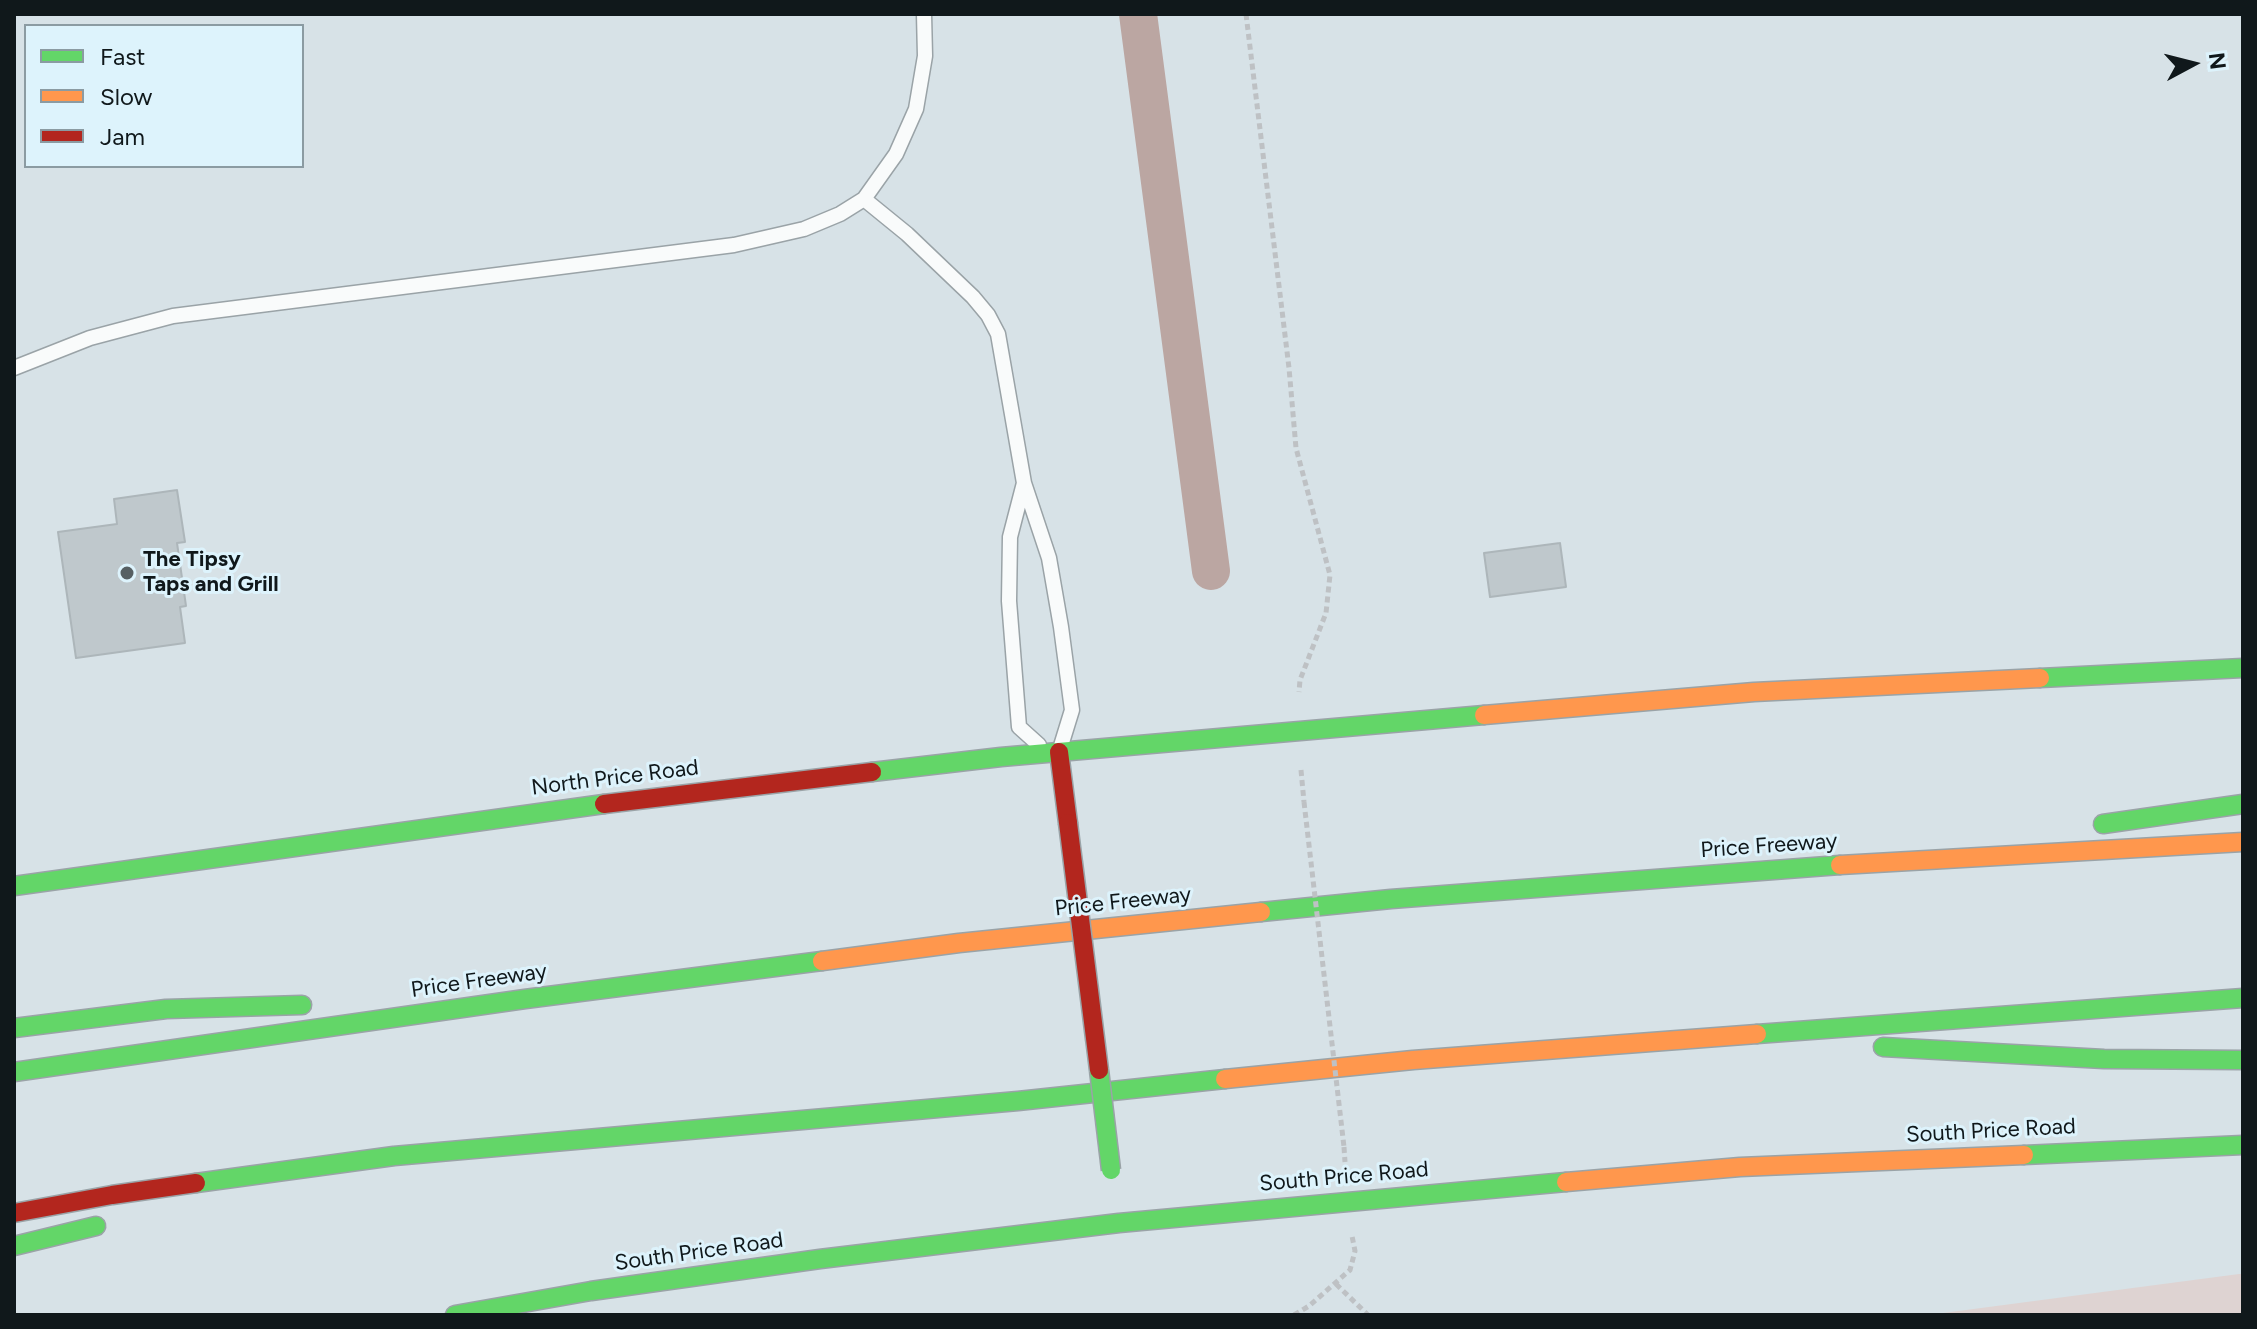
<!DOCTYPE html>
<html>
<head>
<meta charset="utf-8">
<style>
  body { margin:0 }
  #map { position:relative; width:2257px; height:1329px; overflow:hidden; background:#d7e2e7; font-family:Figtree,sans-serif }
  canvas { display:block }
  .frame { position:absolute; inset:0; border:16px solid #10181b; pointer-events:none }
  .legend { position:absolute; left:24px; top:24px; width:280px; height:144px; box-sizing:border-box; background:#ddf3fc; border:2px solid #8b9ba2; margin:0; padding:10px 14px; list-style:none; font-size:24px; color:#10181b }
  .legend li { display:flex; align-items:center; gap:16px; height:40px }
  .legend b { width:40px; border:2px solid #8b9ba2 }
  .north { position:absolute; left:2153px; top:24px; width:80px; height:80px; -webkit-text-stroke:6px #ddf3fc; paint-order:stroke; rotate:83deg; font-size:22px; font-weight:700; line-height:32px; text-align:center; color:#10181b }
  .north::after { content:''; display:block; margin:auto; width:28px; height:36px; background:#10181b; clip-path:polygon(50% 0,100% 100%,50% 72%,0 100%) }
</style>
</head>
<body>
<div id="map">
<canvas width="2257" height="1329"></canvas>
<div class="frame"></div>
<ul class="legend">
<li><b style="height:10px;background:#63d668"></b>Fast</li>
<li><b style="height:10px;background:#ff974d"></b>Slow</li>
<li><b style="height:10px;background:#b3261e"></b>Jam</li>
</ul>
<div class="north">N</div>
</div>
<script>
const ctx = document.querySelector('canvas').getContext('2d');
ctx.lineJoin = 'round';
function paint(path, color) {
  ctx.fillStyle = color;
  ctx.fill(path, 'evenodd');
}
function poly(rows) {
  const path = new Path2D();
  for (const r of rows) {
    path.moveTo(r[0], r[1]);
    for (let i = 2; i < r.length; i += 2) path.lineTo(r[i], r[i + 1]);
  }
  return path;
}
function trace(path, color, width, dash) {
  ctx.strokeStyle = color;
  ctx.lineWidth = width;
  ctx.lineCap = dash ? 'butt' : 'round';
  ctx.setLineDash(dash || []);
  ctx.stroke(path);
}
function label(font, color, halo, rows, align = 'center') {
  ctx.font = font + ' Figtree,sans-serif';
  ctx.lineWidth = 6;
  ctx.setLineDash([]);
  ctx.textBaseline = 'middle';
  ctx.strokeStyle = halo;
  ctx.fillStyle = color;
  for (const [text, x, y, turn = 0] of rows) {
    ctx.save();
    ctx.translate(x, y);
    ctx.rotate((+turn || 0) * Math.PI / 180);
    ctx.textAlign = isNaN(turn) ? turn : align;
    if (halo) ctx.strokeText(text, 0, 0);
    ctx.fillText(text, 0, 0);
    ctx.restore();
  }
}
const green = poly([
  [2239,1274,2243,1274,2243,1315,1928,1315]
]);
const canal = poly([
  [1138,14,1211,571]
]);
const building = poly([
  [177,490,185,542,177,543,186,606,180,607,185,643,76,658,58,532,117,524,114,499,177,490],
  [1560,543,1566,587,1490,597,1484,553,1560,543]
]);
const path = poly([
  [1246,14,1289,368,1296,448,1330,575,1326,613,1300,680,1299,692],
  [1301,770,1304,802],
  [1344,1147,1345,1162],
  [1336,1284,1368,1315],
  [1294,1315,1309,1306,1350,1270,1355,1251,1352,1236]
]);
const lane = poly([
  [864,199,907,234,973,297,988,315,998,334,1024,483,1049,558,1061,627,1072,710,1060,749],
  [14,368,90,338,173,316,734,245,804,229,840,214,864,199,896,154,916,109,925,56,924,14],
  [1024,483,1010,537,1009,601,1019,727,1039,745]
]);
const fast = poly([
  [2040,678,2243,668],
  [872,772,1001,757,1484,715],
  [2103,824,2243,804],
  [14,886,604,804],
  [1261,912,1391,899,1840,865],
  [14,1028,166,1009,302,1005],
  [1757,1034,2243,998],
  [1883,1047,2104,1059,2243,1060],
  [14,1072,525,999,822,961],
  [2024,1155,2243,1145],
  [196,1183,394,1156,1018,1101,1225,1079],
  [14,1246,96,1226],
  [455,1315,591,1291,820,1259,1119,1223,1566,1182]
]);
const slow = poly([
  [1484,715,1754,692,2040,678],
  [1840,865,2243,842],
  [822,961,959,943,1261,912],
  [1225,1079,1413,1060,1757,1034],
  [1566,1182,1740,1167,2024,1155]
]);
const jam = poly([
  [1059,752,1068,823],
  [604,804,872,772],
  [14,1213,112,1195,196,1183]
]);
const pathBridge = poly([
  [1304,802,1344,1147]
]);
const fastBridge = poly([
  [1099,1070,1111,1170]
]);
const jamBridge = poly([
  [1068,823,1099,1070]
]);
const markers = [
  [127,573,8,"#565f62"]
];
const poiNames = [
  ["The Tipsy",143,560],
  ["Taps and Grill",143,585]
];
const streetNames = [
  ["North Price Road",615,778,-7],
  ["Price Freeway",1769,846,-4],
  ["Price Freeway",1123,902,-6],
  ["Price Freeway",479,981,-8],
  ["South Price Road",1991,1131,-3],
  ["South Price Road",1344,1177,-5],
  ["South Price Road",699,1252,-8]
];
paint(green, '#ded3d2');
trace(canal, '#bba6a2', 38);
paint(building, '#bfc8cc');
trace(building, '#adb6ba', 2);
trace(lane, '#9aa3a7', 17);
trace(fast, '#9aa3a7', 21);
trace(slow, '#9aa3a7', 21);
trace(jam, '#9aa3a7', 21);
trace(path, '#bec1c4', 5, [6, 4]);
trace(lane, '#f9fbfb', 14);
trace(fast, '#63d668', 18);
trace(slow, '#ff974d', 18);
trace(jam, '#b3261e', 18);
trace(fastBridge, '#9aa3a7', 21, []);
trace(jamBridge, '#9aa3a7', 21, []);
trace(pathBridge, '#bec1c4', 5, [6, 4]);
trace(fastBridge, '#63d668', 18);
trace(jamBridge, '#b3261e', 18);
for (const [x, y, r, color] of markers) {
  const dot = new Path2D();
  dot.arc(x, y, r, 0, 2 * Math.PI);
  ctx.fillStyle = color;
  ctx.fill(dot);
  trace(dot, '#ddf3fc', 3);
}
label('bold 22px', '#10181b', '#ddf3fc', poiNames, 'left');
label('22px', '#10181b', '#ddf3fc', streetNames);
</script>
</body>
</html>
